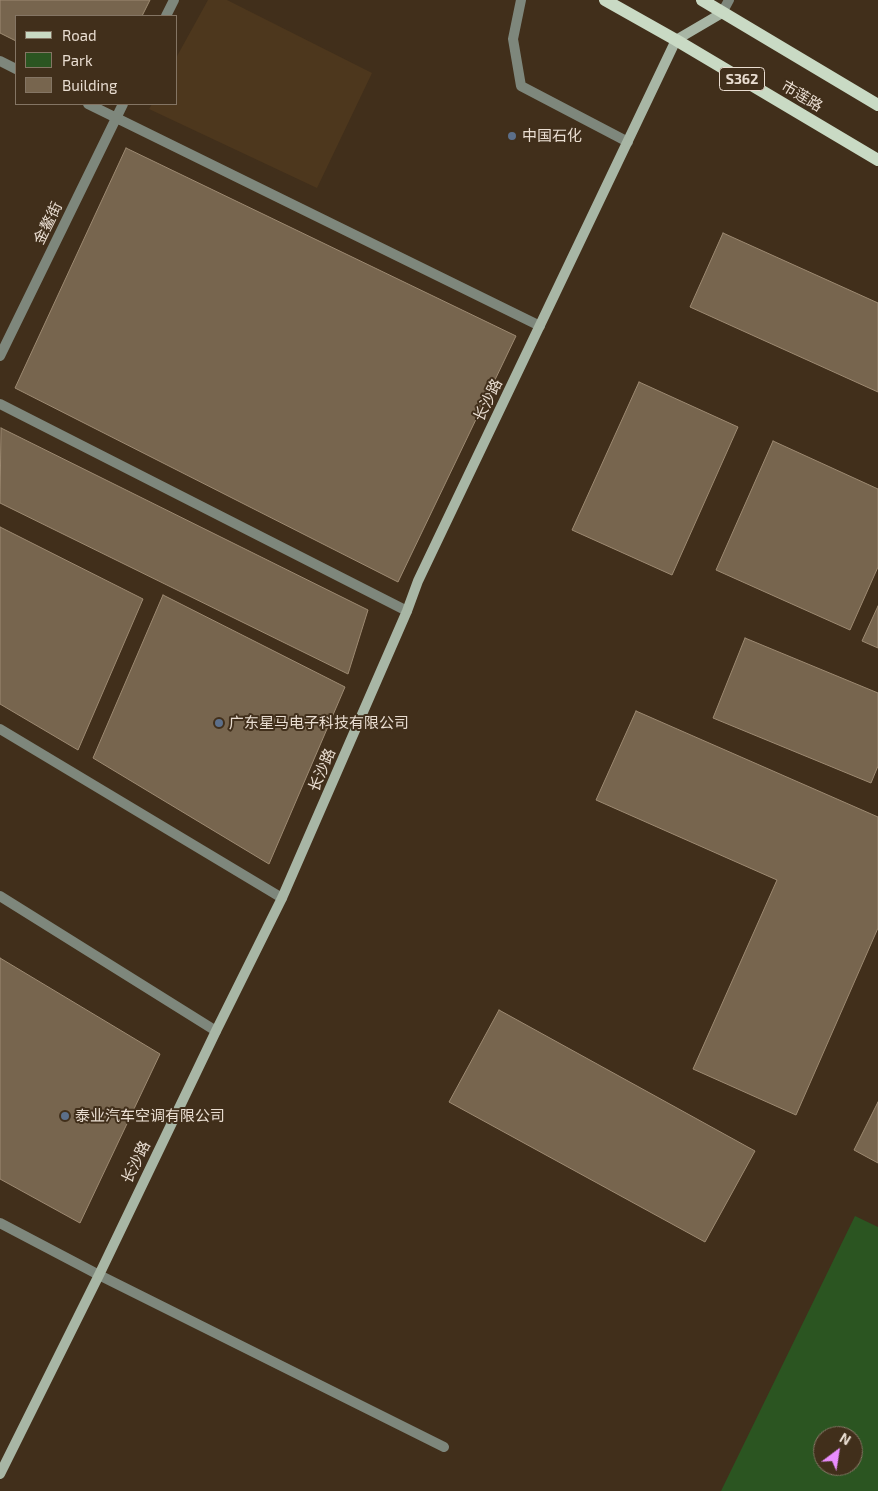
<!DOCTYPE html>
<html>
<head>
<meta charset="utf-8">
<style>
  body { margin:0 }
  #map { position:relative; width:878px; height:1491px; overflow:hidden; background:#412f1b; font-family:"Exo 2",sans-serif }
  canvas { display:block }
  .legend { position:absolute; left:15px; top:15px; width:162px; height:90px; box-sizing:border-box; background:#412f1b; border:1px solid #847564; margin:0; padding:6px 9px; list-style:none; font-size:15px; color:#e9ddd1 }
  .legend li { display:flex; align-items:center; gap:10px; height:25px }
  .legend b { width:25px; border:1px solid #847564 }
  .north { position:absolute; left:813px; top:1426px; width:50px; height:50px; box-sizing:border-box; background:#412f1b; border:1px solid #847564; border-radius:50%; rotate:31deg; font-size:14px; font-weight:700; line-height:20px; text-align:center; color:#e9ddd1 }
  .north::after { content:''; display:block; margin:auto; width:18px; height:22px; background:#e98dfe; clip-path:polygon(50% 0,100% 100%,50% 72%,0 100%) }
</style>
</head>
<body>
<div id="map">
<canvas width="878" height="1491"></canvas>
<ul class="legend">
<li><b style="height:6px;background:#c9dac4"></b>Road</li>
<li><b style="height:14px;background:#2b5521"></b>Park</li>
<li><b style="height:14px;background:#77654e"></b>Building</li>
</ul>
<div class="north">N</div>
</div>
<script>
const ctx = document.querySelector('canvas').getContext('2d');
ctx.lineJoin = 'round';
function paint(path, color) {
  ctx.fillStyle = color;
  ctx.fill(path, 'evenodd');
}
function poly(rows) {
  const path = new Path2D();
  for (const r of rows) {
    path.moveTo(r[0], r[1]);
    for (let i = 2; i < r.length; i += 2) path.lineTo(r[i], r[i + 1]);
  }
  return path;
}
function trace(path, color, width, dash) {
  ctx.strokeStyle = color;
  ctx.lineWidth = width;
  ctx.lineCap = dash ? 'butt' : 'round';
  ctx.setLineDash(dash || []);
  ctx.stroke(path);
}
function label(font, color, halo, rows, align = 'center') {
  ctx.font = font + ' "Exo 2","Noto Sans SC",sans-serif';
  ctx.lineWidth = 4;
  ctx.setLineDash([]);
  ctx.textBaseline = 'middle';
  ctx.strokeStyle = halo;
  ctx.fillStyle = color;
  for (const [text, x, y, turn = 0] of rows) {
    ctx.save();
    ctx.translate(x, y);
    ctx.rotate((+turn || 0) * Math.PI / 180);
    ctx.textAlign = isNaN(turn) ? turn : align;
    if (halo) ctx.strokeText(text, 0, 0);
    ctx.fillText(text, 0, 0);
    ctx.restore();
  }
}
const built = poly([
  [208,0,227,0,372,73,317,188,149,109,152,104,176,104,176,58]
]);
const green = poly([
  [855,1216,878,1227,878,1491,721,1491],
  [823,1436,853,1436,853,1466,823,1466]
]);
const building = poly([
  [0,0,150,0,142,16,16,16,16,41,0,33,0,0],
  [126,148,516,336,398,582,15,388,126,148],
  [723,233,878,303,878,392,690,307,723,233],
  [639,382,738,427,672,575,572,530,639,382],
  [1,428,368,610,348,674,0,503,1,428],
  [773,441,878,489,878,567,850,630,716,570,773,441],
  [0,527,143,599,78,750,0,704,0,527],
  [163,595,345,687,269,864,93,758,163,595],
  [878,606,878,648,862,641,878,606],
  [745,638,878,693,878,766,871,783,713,718,745,638],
  [636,711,878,817,878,928,796,1115,693,1069,777,880,596,800,636,711],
  [0,958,160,1054,80,1223,0,1179,0,958],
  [499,1010,755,1151,705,1242,449,1102,499,1010],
  [878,1102,878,1163,854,1150,878,1102]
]);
const lane = poly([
  [521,0,513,39,521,86,628,142]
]);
const street = poly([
  [722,13,729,0],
  [166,16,174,0],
  [0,61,16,69],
  [88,104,540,326],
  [0,356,123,104],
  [0,404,407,611],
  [0,729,282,898],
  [0,896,216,1031],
  [0,1223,99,1275,444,1447]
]);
const secondary = poly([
  [0,1474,99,1275,216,1031,282,898,407,611,418,581,676,40,722,13]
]);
const primary = poly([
  [605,0,676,40,878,160],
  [702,0,878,105]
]);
const markers = [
  [512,136,5,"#5c6f8a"],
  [219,723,5,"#5c6f8a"],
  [65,1116,5,"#5c6f8a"]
];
const shields = [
  [742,79,45]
];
const shieldNames = [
  ["S362",742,79]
];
const streetNames = [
  ["市莲路",802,96,31],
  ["金鳌街",48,223,-64],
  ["长沙路",488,400,-64],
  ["长沙路",322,770,-67],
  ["长沙路",136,1162,-64]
];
const poiNames = [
  ["中国石化",522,136],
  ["广东星马电子科技有限公司",229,723],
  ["泰业汽车空调有限公司",75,1116]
];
paint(built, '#4d371d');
paint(green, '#2b5521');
paint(building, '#77654e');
trace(building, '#9d8a72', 1);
trace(lane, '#7e877c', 10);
trace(street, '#7e877c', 10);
trace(secondary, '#a8b6a5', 10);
trace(primary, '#c9dac4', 12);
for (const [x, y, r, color] of markers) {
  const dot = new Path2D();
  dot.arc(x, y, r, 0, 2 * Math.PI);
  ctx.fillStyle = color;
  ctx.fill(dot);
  trace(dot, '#412f1b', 2);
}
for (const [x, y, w] of shields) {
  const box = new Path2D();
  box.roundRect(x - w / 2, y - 11.5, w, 23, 4);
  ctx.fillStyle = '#412f1b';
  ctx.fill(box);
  trace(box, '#e9ddd1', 1);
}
label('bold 14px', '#e9ddd1', null, shieldNames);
label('15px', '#e9ddd1', '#412f1b', streetNames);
label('15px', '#e9ddd1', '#412f1b', poiNames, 'left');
</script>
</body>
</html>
